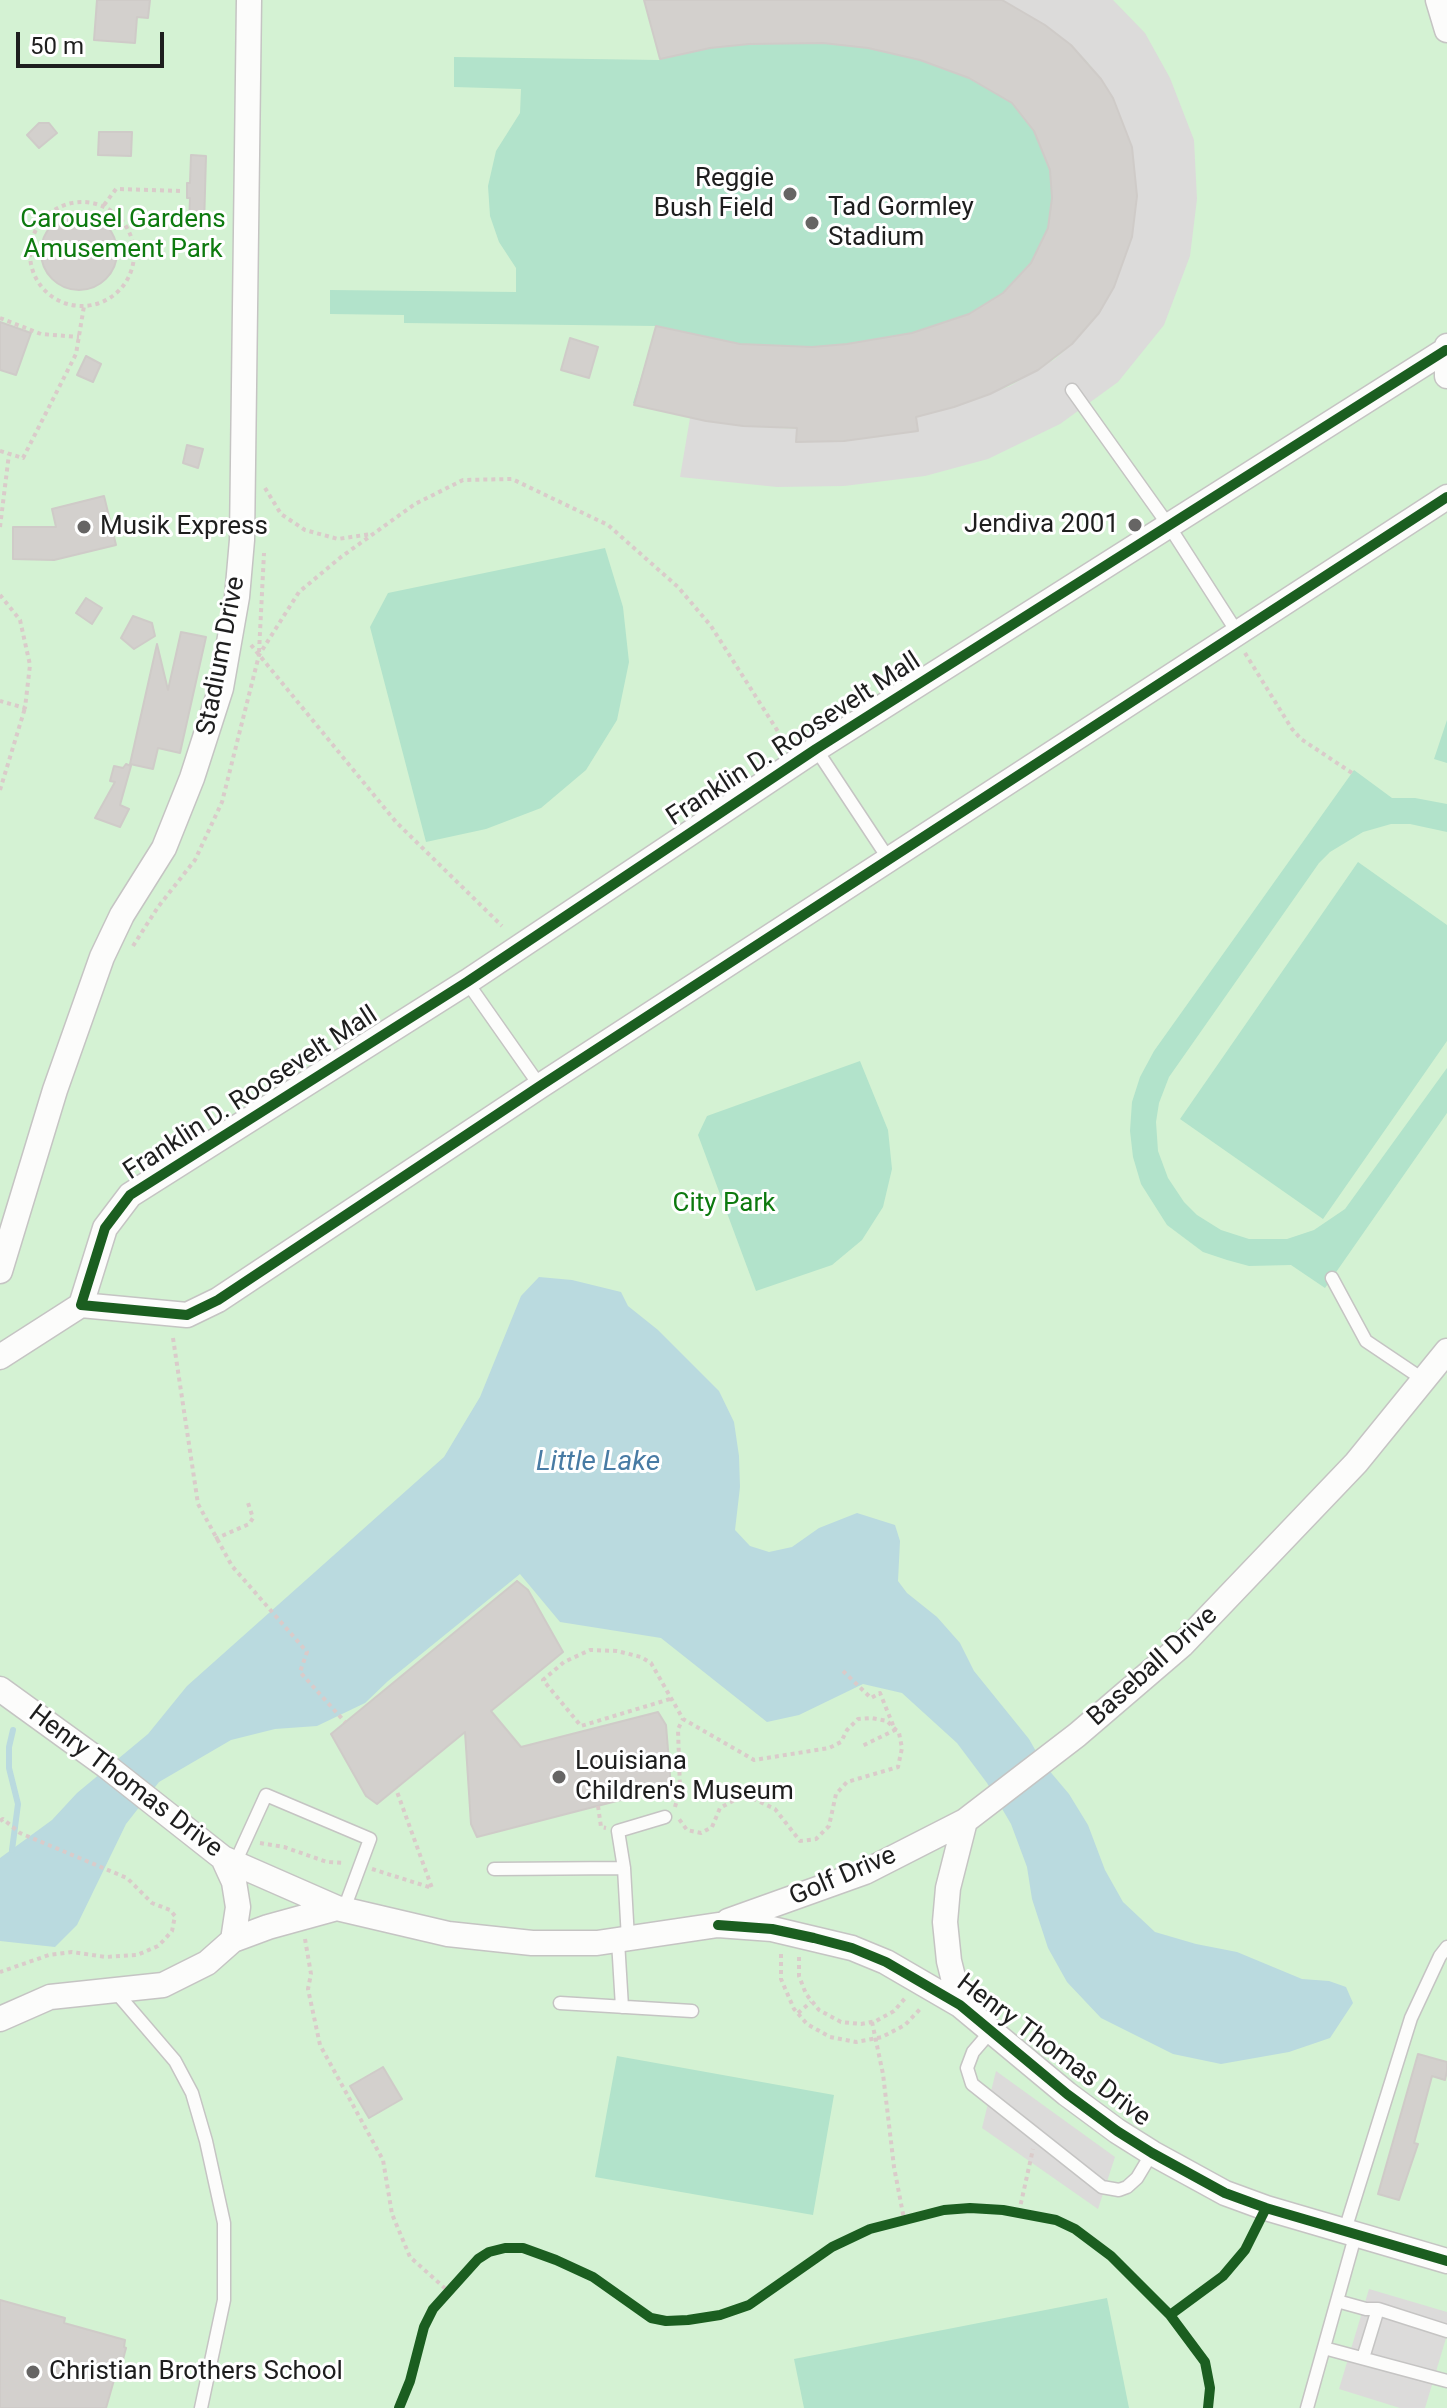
<!DOCTYPE html>
<html>
<head>
<meta charset="utf-8">
<style>
  body { margin:0 }
  #map { position:relative; width:1447px; height:2408px; overflow:hidden; background:#eceae7; font-family:Roboto,sans-serif }
  canvas { display:block }
  .scale { position:absolute; left:16px; top:32px; width:148px; height:36px; box-sizing:border-box; border:4px solid #1e1e1e; border-top:0; padding-left:10px; font-size:24px; line-height:28px; white-space:nowrap; color:#1e1e1e; -webkit-text-stroke:6px #fff; paint-order:stroke }
</style>
</head>
<body>
<div id="map">
<canvas width="1447" height="2408"></canvas>
<div class="scale">50 m</div>
</div>
<script>
const ctx = document.querySelector('canvas').getContext('2d');
ctx.lineJoin = 'round';
function paint(path, color) {
  ctx.fillStyle = color;
  ctx.fill(path, 'evenodd');
}
function poly(rows) {
  const path = new Path2D();
  for (const r of rows) {
    if (r.length === 3) {
      path.moveTo(r[0] + r[2], r[1]);
      path.arc(r[0], r[1], r[2], 0, 2 * Math.PI);
      continue;
    }
    path.moveTo(r[0], r[1]);
    for (let i = 2; i < r.length; i += 2) path.lineTo(r[i], r[i + 1]);
  }
  return path;
}
function trace(path, color, width, dash) {
  ctx.strokeStyle = color;
  ctx.lineWidth = width;
  ctx.lineCap = dash ? 'butt' : 'round';
  ctx.setLineDash(dash || []);
  ctx.stroke(path);
}
function label(font, color, halo, rows, align = 'center') {
  ctx.font = font + ' Roboto,sans-serif';
  ctx.lineWidth = 6;
  ctx.setLineDash([]);
  ctx.textBaseline = 'middle';
  ctx.strokeStyle = halo;
  ctx.fillStyle = color;
  for (const [text, x, y, turn = 0] of rows) {
    ctx.save();
    ctx.translate(x, y);
    ctx.rotate((+turn || 0) * Math.PI / 180);
    ctx.textAlign = isNaN(turn) ? turn : align;
    if (halo) ctx.strokeText(text, 0, 0);
    ctx.fillText(text, 0, 0);
    ctx.restore();
  }
}
const park = poly([
  [0,0,1447,0,1447,2408,0,2408]
]);
const pitch = poly([
  [644,0,1003,0,1058,33,1085,59,1106,88,1134,215,795,437,795,428,661,410,633,403,657,326,404,323,404,315,330,314,330,290,516,292,516,268,499,242,490,216,488,186,496,151,520,113,521,89,454,87,454,57,660,60],
  [605,548,623,607,629,662,617,720,586,770,541,808,486,829,426,842,370,627,388,593],
  [1447,720,1447,763,1434,759],
  [1354,770,1392,798,1415,798,1447,804,1447,832,1410,824,1391,824,1363,832,1330,852,1319,863,1169,1077,1159,1103,1156,1122,1158,1151,1168,1178,1184,1202,1197,1215,1221,1230,1249,1239,1287,1239,1314,1230,1345,1209,1447,1068,1447,1113,1325,1288,1291,1265,1249,1266,1227,1260,1203,1252,1167,1225,1141,1184,1133,1157,1130,1131,1132,1102,1140,1077,1154,1051],
  [1358,862,1447,925,1447,1041,1323,1219,1180,1119],
  [860,1061,888,1130,892,1169,883,1207,862,1240,832,1265,756,1291,698,1135,707,1116],
  [617,2056,834,2095,813,2215,595,2177],
  [1107,2298,1129,2408,804,2408,794,2359]
]);
const parking = poly([
  [1002,0,1113,0,1145,33,1170,78,1194,140,1197,199,1190,256,1164,325,1118,382,1060,424,988,459,925,476,844,486,777,487,680,477,690,418,743,426,797,429,797,441,803,442,844,441,918,431,916,417,954,407,1010,386,1055,359,1072,344,1099,313,1114,287,1132,237,1137,196,1132,147,1113,98,1090,65,1071,45,1045,25],
  [996,2071,1115,2157,1098,2209,982,2128],
  [1369,2289,1447,2312,1447,2335,1425,2408,1400,2408,1339,2389]
]);
const water = poly([
  [539,1277,572,1280,621,1292,628,1306,658,1330,719,1391,734,1422,739,1456,740,1487,735,1530,750,1546,769,1552,792,1547,819,1528,857,1513,895,1525,900,1541,898,1581,907,1593,937,1617,960,1643,974,1671,1029,1739,1042,1762,1069,1794,1088,1825,1105,1870,1123,1902,1155,1932,1196,1944,1237,1952,1302,1979,1329,1981,1346,1987,1353,2003,1330,2038,1289,2052,1221,2064,1173,2054,1101,2018,1067,1982,1048,1948,1032,1899,1027,1867,1011,1824,987,1783,957,1743,902,1693,863,1684,799,1715,767,1722,661,1638,560,1622,520,1574,388,1681,365,1703,317,1726,275,1729,231,1740,159,1782,126,1824,77,1925,55,1947,0,1941,0,1858,52,1820,77,1793,148,1734,187,1686,444,1457,480,1397,521,1296]
]);
const stream = poly([
  [12,1850,18,1804,9,1768,9,1747,13,1730]
]);
const building = poly([
  [97,0,150,0,148,18,137,17,135,43,94,40,97,0],
  [644,0,1002,0,1045,25,1071,45,1101,79,1113,98,1132,147,1137,196,1132,237,1114,287,1099,313,1072,344,1038,370,990,394,954,407,916,417,918,431,844,441,796,442,797,428,743,426,706,421,634,405,656,326,740,344,812,347,847,344,912,333,969,314,1003,293,1031,263,1048,228,1052,198,1050,170,1034,131,1012,103,969,78,920,60,868,48,823,43,749,44,710,48,660,59,644,0],
  [39,123,49,123,57,133,39,148,27,135,39,123],
  [99,132,132,132,131,156,98,155,99,132],
  [191,155,206,156,204,226,189,226,190,198,187,198,187,183,190,183,191,155],
  [79,252,38],
  [0,322,31,333,16,375,0,370,0,322],
  [570,338,598,347,589,378,561,370,570,338],
  [86,356,101,364,93,382,77,375,86,356],
  [187,445,203,449,198,468,183,463,187,445],
  [104,496,116,545,54,560,13,559,13,527,56,527,52,509,104,496],
  [86,598,102,608,92,624,76,613,86,598],
  [133,616,152,623,155,636,134,649,121,638,133,616],
  [181,632,206,637,180,753,158,748,153,769,130,764,157,644,168,690,181,632],
  [126,764,131,766,120,805,129,809,120,827,95,818,115,782,110,781,114,766,123,768,126,764],
  [517,1581,528,1590,563,1652,491,1711,521,1747,658,1712,666,1725,671,1787,477,1837,471,1824,465,1732,377,1804,366,1796,331,1734,517,1581],
  [1418,2054,1447,2062,1447,2071,1445,2080,1432,2076,1414,2143,1418,2144,1399,2200,1378,2194,1418,2054],
  [383,2067,402,2099,369,2118,350,2086,383,2067],
  [0,2300,65,2318,64,2323,125,2340,124,2347,126,2348,121,2367,118,2366,106,2408,0,2408,0,2300]
]);
const path = poly([
  [82,254,52],
  [104,205,116,189,182,191],
  [0,318,41,334,79,337],
  [0,451,23,458,76,354,84,306],
  [265,488,281,514,305,530,338,539,371,534],
  [0,527,9,454],
  [0,595,20,620,30,665,25,708,0,701],
  [251,645,396,822,502,926],
  [259,652,264,553],
  [1245,653,1292,729,1301,739,1352,773],
  [0,790,25,708],
  [133,946,158,907,195,860,222,802,259,655,299,592,341,557,415,504,463,480,512,479,608,525,678,587,711,626,784,741],
  [173,1338,198,1504,232,1566,307,1652,300,1672,345,1722],
  [215,1539,249,1524,253,1518,247,1500],
  [843,1671,871,1698,880,1693,895,1730,862,1746],
  [670,1699,581,1726,543,1680,564,1662,590,1650,617,1651,641,1657,651,1663,683,1719,754,1760,829,1748,841,1742,847,1730,858,1719,871,1718,887,1721,899,1733,902,1748,898,1767,847,1782,836,1794,829,1826,816,1839,800,1841,775,1809,754,1799,738,1798,720,1808,712,1827,701,1833,687,1830,679,1819],
  [598,1806,601,1827,606,1828],
  [675,1807,680,1789,678,1729,683,1719],
  [0,1821,3,1819,20,1833,127,1878,152,1903,170,1910,175,1916,172,1931,164,1940,158,1946,137,1955,106,1957,72,1952,49,1955,0,1972],
  [260,1843,284,1847,327,1862,344,1863],
  [372,1869,432,1888,396,1789],
  [305,1939,311,1974,308,1989,320,2045,383,2160,392,2214,410,2257,448,2291],
  [781,1954,781,1979,794,2009,807,2024,830,2037,856,2042,882,2037,905,2025,921,2008],
  [799,1957,799,1976,806,1994,819,2010,841,2022,861,2024,876,2021,894,2011,907,1996],
  [798,2013,811,2002],
  [872,2022,883,2074,894,2167,904,2219],
  [1019,2212,1033,2149]
]);
const lane = poly([
  [1072,390,1169,526,1237,632],
  [816,749,888,858],
  [467,982,540,1086],
  [1332,1278,1366,1341,1424,1380],
  [235,1863,266,1795,370,1839,344,1909],
  [624,1868,618,1831,665,1817],
  [494,1869,624,1868,628,1939],
  [618,1941,622,2007],
  [115,1991,175,2061,192,2093,206,2141,224,2223,224,2300,201,2408],
  [560,2003,692,2011],
  [991,2031,973,2052,967,2068,972,2084,1102,2187,1119,2190,1127,2187,1137,2178,1152,2153],
  [1345,2230,1411,2018,1440,1956,1447,1947],
  [1337,2301,1366,2309,1378,2309,1447,2331],
  [1324,2348,1447,2381],
  [1363,2358,1378,2309],
  [1307,2408,1356,2233]
]);
const street = poly([
  [1438,0,1447,30],
  [1447,346,1447,376],
  [1446,350,816,749,467,982,130,1195,105,1228,81,1305,187,1315,218,1300,540,1086,1447,497],
  [0,1271,55,1090,102,957,122,915,164,848,192,778,221,688,237,597,242,540,249,0],
  [0,1357,81,1305],
  [0,1689,105,1765,223,1858,337,1908,448,1934,532,1943,597,1943,718,1925,772,1929,852,1948,886,1962,960,2005,1067,2094,1117,2131,1152,2153,1225,2193,1266,2208,1447,2261],
  [223,1858,234,1882,238,1907,233,1940],
  [728,1921,865,1872,965,1821],
  [960,2005,949,1961,945,1922,948,1888,965,1821,1077,1735,1182,1645,1356,1463,1447,1351],
  [0,2019,50,1997,163,1985,207,1963,233,1940,268,1927,337,1908]
]);
const cycleway = poly([
  [1446,350,816,749,467,982,130,1195,105,1228,81,1305,187,1315,218,1300,540,1086,1447,497],
  [718,1925,772,1929,814,1938,852,1948,886,1962,960,2005,1067,2094,1117,2131,1152,2153,1225,2193,1266,2208,1447,2261],
  [1170,2315,1223,2276,1245,2250,1266,2208],
  [399,2408,410,2381,424,2327,433,2309,478,2259,489,2252,505,2248,523,2248,556,2260,593,2277,651,2318,666,2321,688,2320,720,2315,749,2305,832,2247,870,2229,944,2210,970,2208,1003,2210,1056,2220,1075,2229,1111,2256,1170,2315,1205,2362,1210,2388,1208,2408]
]);
const markers = [
  [790,194,8,"#666564"],
  [812,223,8,"#666564"],
  [1135,525,8,"#666564"],
  [84,527,8,"#666564"],
  [559,1777,8,"#666564"],
  [33,2372,8,"#666564"]
];
const poiNames = [
  ["Reggie",774,179,"right"],
  ["Bush Field",774,209,"right"],
  ["Tad Gormley",828,208],
  ["Stadium",828,238],
  ["Jendiva 2001",1119,525,"right"],
  ["Musik Express",100,527],
  ["Louisiana",575,1762],
  ["Children's Museum",575,1792],
  ["Christian Brothers School",49,2372]
];
const parkNames = [
  ["Carousel Gardens",123,220],
  ["Amusement Park",123,250],
  ["City Park",724,1204]
];
const streetNames = [
  ["Stadium Drive",222,656,-79],
  ["Franklin D. Roosevelt Mall",794,740,-33],
  ["Franklin D. Roosevelt Mall",251,1094,-33],
  ["Baseball Drive",1153,1667,-42],
  ["Henry Thomas Drive",125,1782,37],
  ["Golf Drive",843,1877,-23],
  ["Henry Thomas Drive",1053,2051,37]
];
const waterNames = [
  ["Little Lake",598,1463]
];
paint(park, '#d4f2d3');
paint(pitch, '#b2e3cb');
paint(parking, '#dcdbda');
paint(water, '#badadf');
trace(stream, '#badadf', 6);
paint(building, '#d3d0cd');
trace(building, '#cfcbc8', 2);
trace(lane, '#c5c4c3', 15);
trace(street, '#c5c4c3', 27);
trace(path, '#dacbca', 4, [4, 4]);
trace(lane, '#fcfcfb', 12);
trace(street, '#fcfcfb', 24);
trace(cycleway, '#1b5e20', 10);
for (const [x, y, r, color] of markers) {
  const dot = new Path2D();
  dot.arc(x, y, r, 0, 2 * Math.PI);
  ctx.fillStyle = color;
  ctx.fill(dot);
  trace(dot, '#fff', 3);
}
label('26px', '#1e1e1e', '#fff', poiNames, 'left');
label('26px', '#0d7a0f', '#fff', parkNames);
label('26px', '#1e1e1e', '#fff', streetNames);
label('italic 28px', '#487ba4', '#fff', waterNames);
</script>
</body>
</html>
